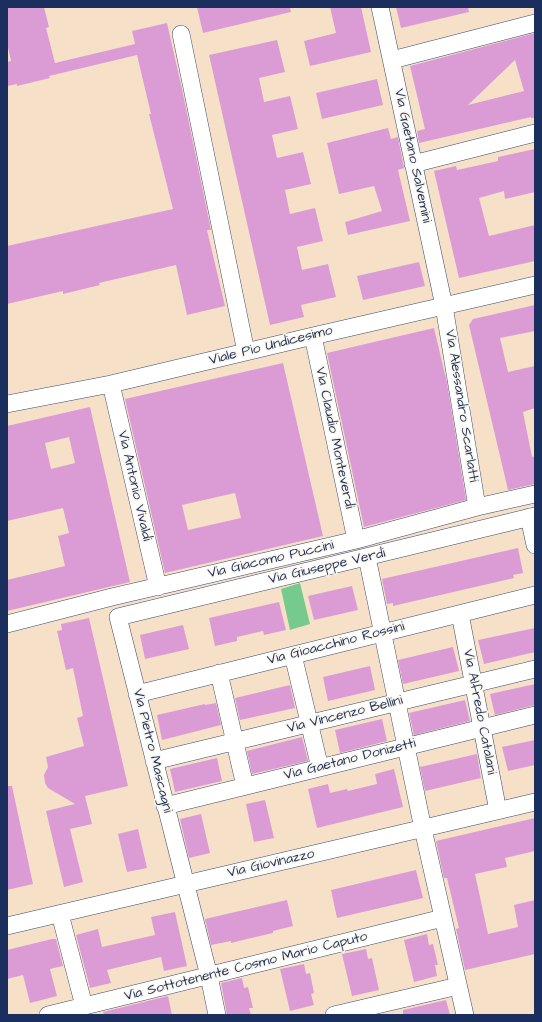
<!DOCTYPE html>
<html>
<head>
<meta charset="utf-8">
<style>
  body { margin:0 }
  #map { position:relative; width:542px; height:1022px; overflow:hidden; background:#f6e1c8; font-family:"Architects Daughter",sans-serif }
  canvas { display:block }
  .frame { position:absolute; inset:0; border:8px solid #1b2f5e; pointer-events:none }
</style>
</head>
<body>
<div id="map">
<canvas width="542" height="1022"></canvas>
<div class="frame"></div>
</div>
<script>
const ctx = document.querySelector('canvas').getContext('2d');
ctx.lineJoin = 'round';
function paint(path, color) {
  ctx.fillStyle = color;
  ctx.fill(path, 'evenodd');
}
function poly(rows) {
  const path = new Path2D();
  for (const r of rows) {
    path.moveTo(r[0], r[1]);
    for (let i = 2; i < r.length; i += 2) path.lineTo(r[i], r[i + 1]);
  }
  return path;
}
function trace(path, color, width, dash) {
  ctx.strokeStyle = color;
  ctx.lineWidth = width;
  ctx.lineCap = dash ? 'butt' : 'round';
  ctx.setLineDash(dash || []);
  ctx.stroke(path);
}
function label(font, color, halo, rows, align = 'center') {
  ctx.font = font + ' "Architects Daughter",sans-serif';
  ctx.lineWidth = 3;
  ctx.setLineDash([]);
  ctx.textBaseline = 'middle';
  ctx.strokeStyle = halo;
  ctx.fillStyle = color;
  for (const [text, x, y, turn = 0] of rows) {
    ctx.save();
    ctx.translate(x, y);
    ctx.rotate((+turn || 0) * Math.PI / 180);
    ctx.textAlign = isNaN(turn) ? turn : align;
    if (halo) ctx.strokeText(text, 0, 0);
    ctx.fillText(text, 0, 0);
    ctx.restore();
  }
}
const green = poly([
  [300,583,310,624,290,630,281,589]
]);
const building = poly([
  [7,7,44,7,49,27,46,28,55,63,135,44,132,31,167,23,182,89,211,230,207,230,225,306,187,315,176,265,99,283,100,285,63,294,63,291,7,304,7,246,173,209,149,114,151,114,137,55,49,76,50,78,17,86,17,84,7,86,7,62,11,61,7,43],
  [197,7,290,7,291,12,203,33],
  [330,7,361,7,371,52,310,66,304,41,336,33],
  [396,7,468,7,469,12,401,28],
  [535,33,535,118,531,118,531,117,419,143,417,131,425,129,410,66],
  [515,60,524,91,468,105],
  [277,40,285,72,259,78,264,102,290,96,298,129,272,135,277,158,303,152,311,184,285,190,290,214,315,208,323,241,297,247,302,270,328,264,336,297,301,305,304,317,270,325,209,55],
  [377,79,383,105,322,119,316,93],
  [388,128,391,139,398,137,404,168,398,170,410,221,348,235,345,222,382,211,374,186,339,194,327,143],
  [535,149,535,192,505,199,504,191,479,198,489,236,535,225,535,261,459,278,434,171,456,166,457,170,498,161,498,157],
  [419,262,425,286,363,300,357,276],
  [535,305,535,331,500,338,508,372,535,366,535,408,523,412,532,457,535,456,535,484,508,490,469,325,473,319],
  [434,328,447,383,466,500,364,527,327,353],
  [283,363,323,536,165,573,125,399],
  [235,493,241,518,188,530,182,505],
  [90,407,130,582,7,611,7,580,65,566,58,536,69,533,63,508,7,521,7,426],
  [69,437,75,463,51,469,45,443],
  [518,548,523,573,513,575,514,578,393,606,393,603,387,604,382,579],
  [352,586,358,610,314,620,308,596],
  [279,602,286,630,264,635,263,631,237,637,237,641,215,646,209,618],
  [89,618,128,786,85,796,92,824,70,829,83,882,64,887,46,811,75,804,48,788,45,783,44,775,48,767,46,757,84,746,77,718,83,716,73,668,66,670,57,631,62,630,61,624],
  [183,625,189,649,145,659,140,635],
  [535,628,535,652,484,664,478,640],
  [453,647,459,671,403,684,398,660],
  [370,666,375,690,328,701,323,677],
  [535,684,535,705,495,715,490,694],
  [290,685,295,708,240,720,235,698],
  [465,700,470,721,414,735,409,713],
  [216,703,221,725,162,740,157,715,205,704,205,705],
  [382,719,387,741,340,753,335,730],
  [302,737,308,761,252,774,247,751],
  [535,740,535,765,508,771,502,747],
  [477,754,481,778,425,791,420,767],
  [217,758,222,781,175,792,170,769],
  [394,769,403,807,317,828,308,789,328,784,330,793,347,789,348,791,377,784,375,774],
  [7,786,12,786,33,884,7,890],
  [265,800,274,838,254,842,246,804],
  [201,814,210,853,189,858,180,819],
  [535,818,535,851,505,858,507,867,475,874,488,934,518,927,514,905,535,900,535,954,465,970,456,929,459,928,447,878,444,878,436,841],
  [138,829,147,868,127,872,118,834],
  [416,870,423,898,337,918,331,890],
  [287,900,293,926,273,931,273,933,247,939,231,943,231,941,211,945,205,919],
  [175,912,187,966,164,971,161,957,107,970,111,983,90,988,76,935,98,929,102,947,155,935,151,917],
  [427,934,429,945,433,944,438,965,435,965,437,976,414,982,404,940],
  [52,939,56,939,63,966,50,969,57,996,30,1003,23,975,7,979,7,950],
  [366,949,368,959,372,958,379,990,352,996,342,954],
  [304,964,306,974,310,973,314,993,311,994,314,1005,290,1011,280,969],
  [242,978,244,988,248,987,253,1008,249,1008,251,1015,227,1015,221,983],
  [168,996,172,1015,104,1015,103,1012],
  [446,1000,450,1015,403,1015,403,1010]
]);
const minor = poly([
  [380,7,444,306,477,507],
  [181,34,246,352],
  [392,60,535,23],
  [413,164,535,133],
  [313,336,356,540],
  [111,384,158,587],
  [7,404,111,384,313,336,535,285],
  [529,517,535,545],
  [367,557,423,829,465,1015],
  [460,614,498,811],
  [7,624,112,597,356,540,477,507,535,494],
  [293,655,320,768],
  [219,673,245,786],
  [137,694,535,595],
  [154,761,535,669],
  [165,806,535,715],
  [60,914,84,1006],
  [7,926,535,802],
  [48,1015,443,918],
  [217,1015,209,976,118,617,535,516],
  [334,1015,458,986]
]);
const streetNames = [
  ["Via Gaetano Salvemini",412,156,78],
  ["Viale Pio Undicesimo",271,346,-14],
  ["Via Alessandro Scarlatti",461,406,81],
  ["Via Claudio Monteverdi",334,438,78],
  ["Via Antonio Vivaldi",134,486,77],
  ["Via Giacomo Puccini",271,560,-13],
  ["Via Giuseppe Verdi",327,567,-13],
  ["Via Gioacchino Rossini",336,644,-14],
  ["Via Alfredo Catalani",479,712,79],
  ["Via Vincenzo Bellini",345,715,-14],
  ["Via Pietro Mascagni",152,751,76],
  ["Via Gaetano Donizetti",350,760,-14],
  ["Via Giovinazzo",271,864,-13],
  ["Via Sottotenente Cosmo Mario Caputo",246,967,-14]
];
paint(green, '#77ca8d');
paint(building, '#db9cd6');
trace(minor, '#3c4a6e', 18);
trace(minor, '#fff', 17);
label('14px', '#1b2f5e', '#fbf7ec', streetNames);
</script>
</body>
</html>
